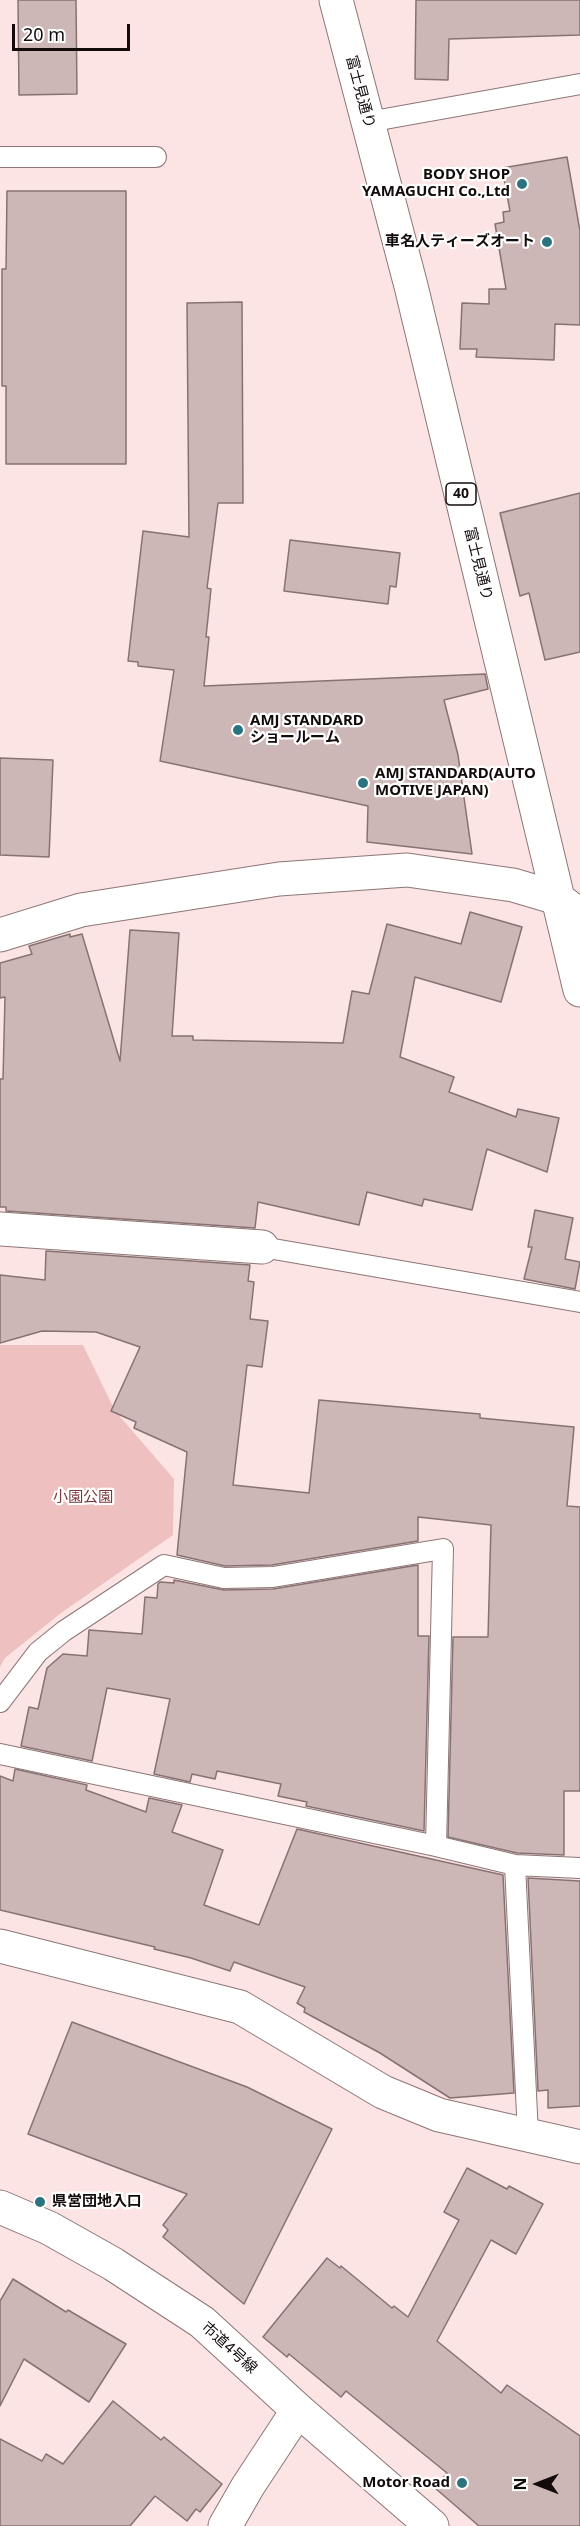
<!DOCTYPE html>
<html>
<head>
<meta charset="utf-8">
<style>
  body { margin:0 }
  #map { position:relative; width:580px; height:2526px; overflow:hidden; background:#fde4e4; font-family:"Noto Sans",sans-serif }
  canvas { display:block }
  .north { position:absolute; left:508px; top:2454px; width:60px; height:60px; -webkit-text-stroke:4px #fff; paint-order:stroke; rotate:270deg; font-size:16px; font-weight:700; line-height:24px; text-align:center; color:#130b0b }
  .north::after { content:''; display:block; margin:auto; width:21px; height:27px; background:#130b0b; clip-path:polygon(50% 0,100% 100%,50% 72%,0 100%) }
  .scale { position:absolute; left:12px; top:24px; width:118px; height:27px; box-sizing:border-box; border:3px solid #130b0b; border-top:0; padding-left:8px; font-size:18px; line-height:21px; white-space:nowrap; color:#130b0b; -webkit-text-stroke:4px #fff; paint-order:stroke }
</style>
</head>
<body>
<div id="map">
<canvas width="580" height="2526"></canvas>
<div class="north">N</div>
<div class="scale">20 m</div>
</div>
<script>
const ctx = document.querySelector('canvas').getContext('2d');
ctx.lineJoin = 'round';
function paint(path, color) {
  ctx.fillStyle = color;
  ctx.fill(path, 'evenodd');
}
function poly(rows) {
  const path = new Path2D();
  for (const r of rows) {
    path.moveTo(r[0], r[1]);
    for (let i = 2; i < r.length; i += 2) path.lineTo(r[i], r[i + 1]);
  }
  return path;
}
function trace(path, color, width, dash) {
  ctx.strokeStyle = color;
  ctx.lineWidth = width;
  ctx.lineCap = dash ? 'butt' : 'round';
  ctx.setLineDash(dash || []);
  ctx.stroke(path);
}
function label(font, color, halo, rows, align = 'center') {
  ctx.font = font + ' "Noto Sans","Noto Sans JP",sans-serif';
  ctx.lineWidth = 4.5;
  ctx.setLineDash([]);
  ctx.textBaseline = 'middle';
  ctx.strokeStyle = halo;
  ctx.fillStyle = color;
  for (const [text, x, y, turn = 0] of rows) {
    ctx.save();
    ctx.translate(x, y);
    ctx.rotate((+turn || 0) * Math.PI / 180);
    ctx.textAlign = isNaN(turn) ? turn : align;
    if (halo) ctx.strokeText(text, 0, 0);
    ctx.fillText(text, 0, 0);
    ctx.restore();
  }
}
const green = poly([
  [0,1345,83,1345,115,1411,174,1479,173,1535,61,1613,5,1658,0,1667]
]);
const building = poly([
  [18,0,76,0,77,94,19,95,18,0],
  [416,0,580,0,580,35,449,39,448,80,415,79,416,0],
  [567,157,580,231,580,325,555,324,554,360,476,357,477,349,460,349,462,303,489,304,489,289,506,289,495,224,504,222,503,212,510,211,502,168,567,157],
  [7,191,126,191,126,464,6,464,6,386,2,386,2,269,6,269,7,191],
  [242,302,243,503,218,503,207,588,211,589,206,637,209,637,204,686,485,674,488,689,444,700,458,755,472,854,367,842,368,806,160,761,174,670,138,666,138,662,128,661,143,531,189,537,187,303,242,302],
  [580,493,580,652,545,660,529,593,520,596,500,513,580,493],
  [290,540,400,553,396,587,390,586,388,604,284,591,290,540],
  [0,758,53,760,49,857,0,855,0,758],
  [470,912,522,927,501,1002,415,977,400,1057,454,1077,449,1092,516,1117,518,1109,559,1118,547,1172,487,1149,472,1210,424,1199,422,1206,367,1192,359,1225,258,1202,255,1228,6,1211,6,1207,0,1207,0,1079,3,1079,5,997,0,998,0,963,32,954,29,946,70,934,70,937,82,934,120,1061,130,930,179,933,172,1036,193,1036,193,1040,343,1043,352,991,369,994,387,924,461,944,470,912],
  [535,1210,573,1218,565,1259,580,1262,575,1289,524,1279,532,1247,528,1247,535,1210],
  [46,1251,250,1265,248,1281,254,1282,250,1319,268,1321,262,1367,247,1365,233,1485,309,1493,319,1400,480,1414,480,1418,574,1427,567,1506,580,1507,580,1791,564,1791,564,1855,517,1853,448,1837,453,1637,488,1637,491,1525,418,1517,418,1541,272,1565,225,1566,177,1555,187,1452,134,1428,136,1422,111,1411,140,1347,96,1332,42,1331,0,1343,0,1275,45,1280,46,1251],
  [418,1565,418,1636,429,1636,424,1831,306,1806,307,1802,278,1796,281,1784,217,1771,215,1779,192,1774,190,1782,154,1774,170,1699,107,1688,92,1761,21,1746,29,1707,38,1709,47,1668,63,1654,87,1656,89,1630,142,1634,145,1597,157,1598,158,1584,160,1582,174,1583,174,1580,224,1590,273,1589,418,1565],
  [15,1769,87,1785,86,1790,146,1812,149,1798,182,1805,172,1832,223,1850,204,1905,259,1925,297,1829,503,1875,514,2093,450,2098,380,2053,304,2012,305,2008,297,2003,305,1987,234,1962,230,1971,191,1958,154,1949,155,1947,0,1910,0,1776,13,1781,15,1769],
  [528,1878,580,1881,580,2106,548,2108,548,2090,538,2091,528,1878],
  [72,2022,247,2087,332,2129,244,2304,163,2237,168,2230,163,2225,187,2194,28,2134,72,2022],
  [467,2168,507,2189,509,2186,543,2204,516,2254,491,2240,437,2341,501,2393,507,2385,580,2436,580,2526,479,2526,435,2488,447,2473,346,2391,341,2397,289,2354,287,2357,263,2337,327,2258,340,2268,341,2266,392,2308,394,2306,408,2317,459,2220,444,2212,467,2168],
  [13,2279,66,2312,68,2310,126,2344,89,2402,24,2359,0,2406,0,2301,13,2279],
  [113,2401,161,2440,164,2437,222,2484,200,2512,196,2509,187,2521,155,2496,130,2526,0,2526,0,2439,42,2461,46,2454,63,2464,113,2401]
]);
const service = poly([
  [368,122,580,84],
  [0,157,156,157],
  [262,1247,580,1302],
  [0,1702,38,1652,64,1631,164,1565,224,1578,273,1577,443,1549,436,1846],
  [0,1754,436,1846,515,1865,528,2135],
  [515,1865,580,1868]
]);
const minor = poly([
  [0,935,81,910,279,879,407,870,513,885,557,898,580,916],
  [0,1229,262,1247],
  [0,1946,240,2007,383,2092,439,2115,580,2147],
  [225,2526,248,2486,298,2410]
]);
const tertiary = poly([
  [0,2207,49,2228,113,2264,202,2322,298,2410,432,2526]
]);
const primary = poly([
  [336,0,411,286,580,990]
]);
const markers = [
  [522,184,6,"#2b737e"],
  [547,242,6,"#2b737e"],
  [238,730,6,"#2b737e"],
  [363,783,6,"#2b737e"],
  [40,2202,6,"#2b737e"],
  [462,2483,6,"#2b737e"]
];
const shields = [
  [461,494,30]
];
const shieldNames = [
  ["40",461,494]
];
const streetNames = [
  ["富士見通り",360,92,75],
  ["富士見通り",478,564,76],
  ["市道4号線",229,2348,42]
];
const poiNames = [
  ["BODY SHOP",510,175],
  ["YAMAGUCHI Co.,Ltd",510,192],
  ["車名人ティーズオート",535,242],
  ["AMJ STANDARD",250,721,"left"],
  ["ショールーム",250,738,"left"],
  ["AMJ STANDARD(AUTO",375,774,"left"],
  ["MOTIVE JAPAN)",375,791,"left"],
  ["県営団地入口",52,2202,"left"],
  ["Motor Road",450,2483]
];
const parkNames = [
  ["小園公園",83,1498]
];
paint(green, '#eec0c0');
paint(building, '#cdb6b6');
trace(building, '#877272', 1.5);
trace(service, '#8c7676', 22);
trace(minor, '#8c7676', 35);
trace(tertiary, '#8c7676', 35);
trace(primary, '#8c7676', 35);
trace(service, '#fff', 20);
trace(minor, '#fff', 33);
trace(tertiary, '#fff', 33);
trace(primary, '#fff', 33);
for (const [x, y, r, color] of markers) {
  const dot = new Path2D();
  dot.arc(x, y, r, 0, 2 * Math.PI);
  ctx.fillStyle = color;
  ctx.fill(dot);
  trace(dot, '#fff', 2);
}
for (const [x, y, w] of shields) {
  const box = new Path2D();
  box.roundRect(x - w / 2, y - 11, w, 22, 4.5);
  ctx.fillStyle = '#fff';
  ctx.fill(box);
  trace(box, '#130b0b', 1.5);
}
label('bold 14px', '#130b0b', null, shieldNames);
label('15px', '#130b0b', '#fff', streetNames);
label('bold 15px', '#130b0b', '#fff', poiNames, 'right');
label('15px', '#77373b', '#fff', parkNames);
</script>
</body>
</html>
